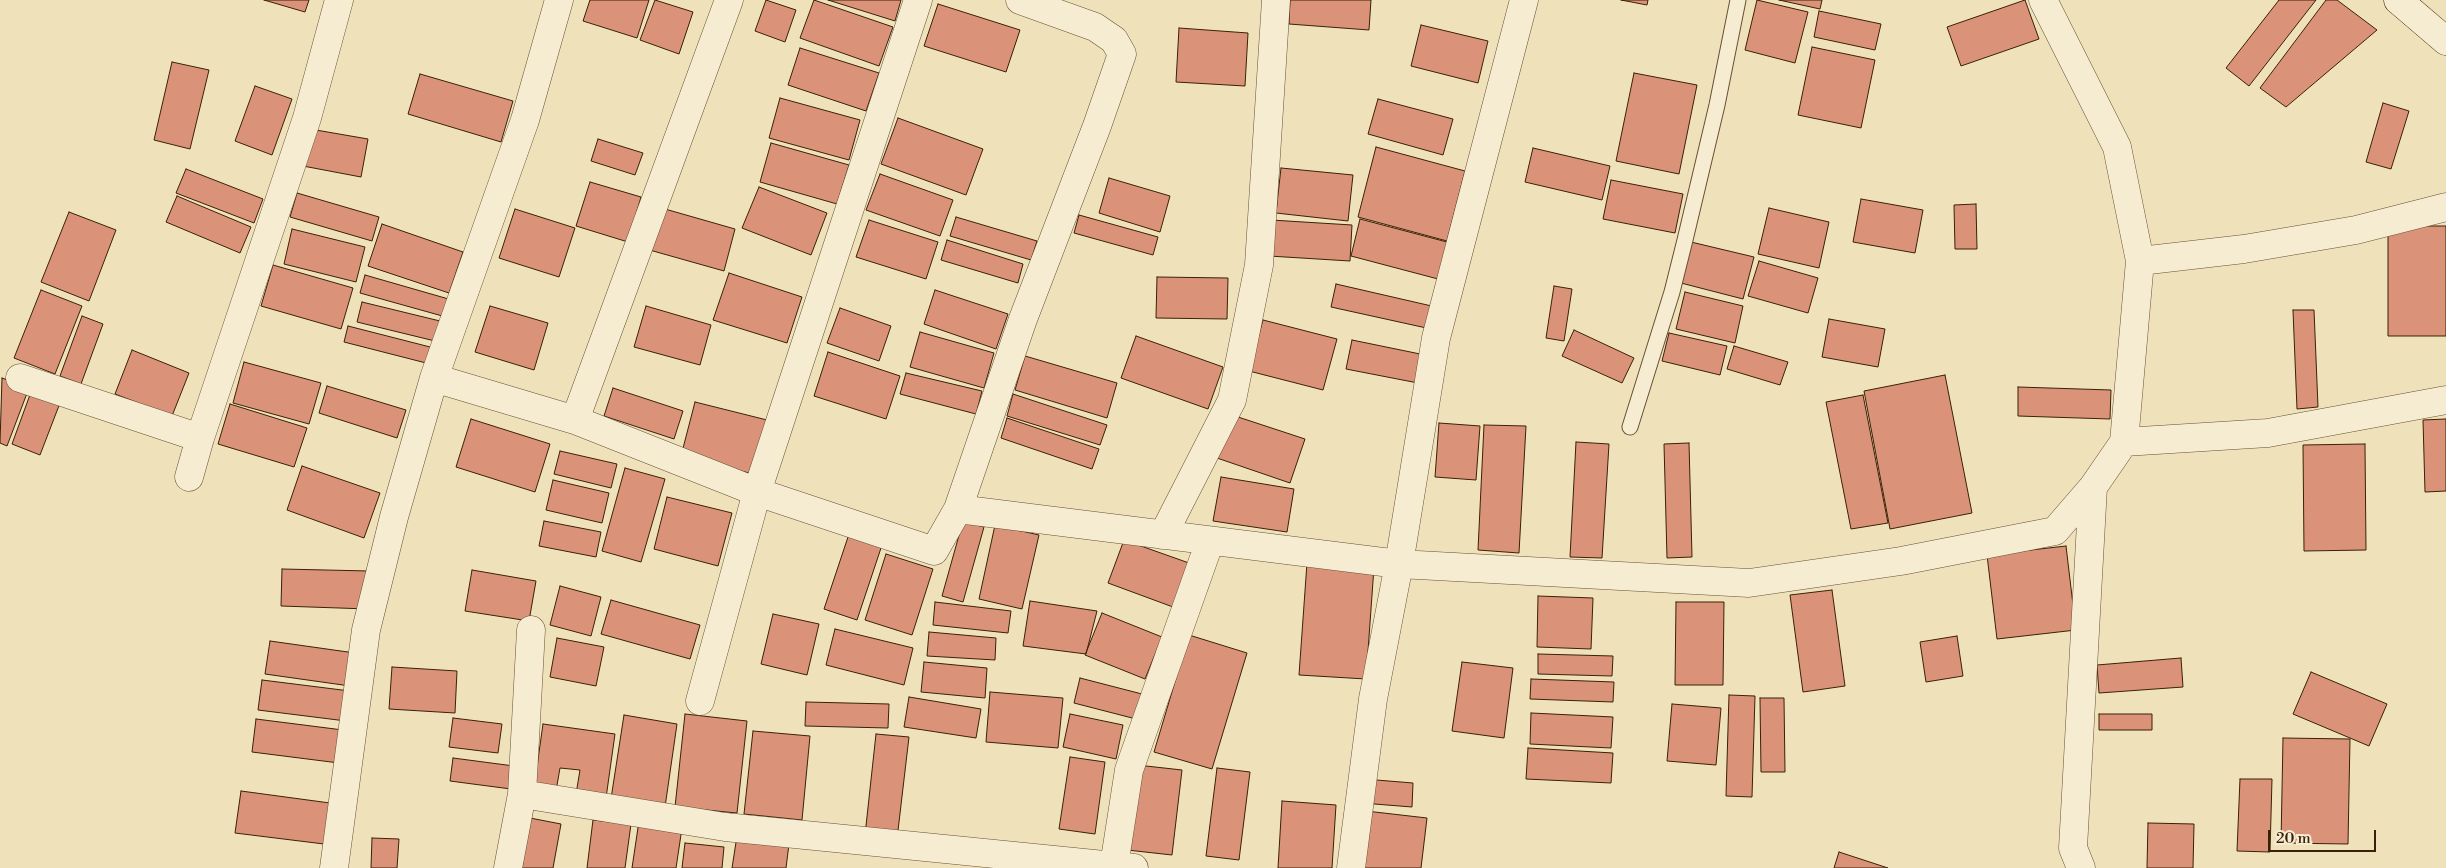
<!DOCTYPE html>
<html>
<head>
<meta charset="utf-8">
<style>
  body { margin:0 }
  #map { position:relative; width:2446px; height:868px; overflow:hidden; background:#efe2ba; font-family:"Libre Bodoni",serif }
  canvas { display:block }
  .scale { position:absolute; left:2268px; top:830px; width:108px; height:22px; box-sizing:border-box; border:2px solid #3a2007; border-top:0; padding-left:6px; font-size:15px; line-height:18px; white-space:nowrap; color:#3a2007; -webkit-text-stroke:4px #f5ecd2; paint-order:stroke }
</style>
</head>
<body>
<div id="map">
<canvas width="2446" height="868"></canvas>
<div class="scale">20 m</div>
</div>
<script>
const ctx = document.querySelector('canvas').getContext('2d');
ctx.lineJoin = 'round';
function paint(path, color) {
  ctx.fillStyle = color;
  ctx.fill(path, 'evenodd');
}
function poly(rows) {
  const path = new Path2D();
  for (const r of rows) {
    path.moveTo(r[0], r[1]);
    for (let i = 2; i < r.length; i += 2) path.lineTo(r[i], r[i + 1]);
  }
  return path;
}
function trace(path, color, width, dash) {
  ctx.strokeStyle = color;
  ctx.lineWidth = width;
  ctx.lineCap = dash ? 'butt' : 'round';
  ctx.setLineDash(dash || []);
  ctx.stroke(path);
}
const building = poly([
  [264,0,309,0,305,12,264,0],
  [590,0,649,0,637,38,583,21,590,0],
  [655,0,693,12,679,54,640,40,655,0],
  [766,0,796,10,785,42,755,31,766,0],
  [814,0,893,27,879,66,800,38,814,0],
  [828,0,901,0,895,21,828,0],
  [1290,0,1371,0,1369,30,1289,24,1290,0],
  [1621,0,1648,0,1647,5,1621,0],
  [1757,0,1808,12,1795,63,1745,50,1757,0],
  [1779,0,1822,0,1820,9,1779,0],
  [2025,0,2039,39,1961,66,1947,27,2025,0],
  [2279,0,2316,0,2249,86,2226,68,2279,0],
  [2326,0,2337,0,2377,30,2286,107,2260,88,2326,0],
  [938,4,1020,30,1006,72,924,46,938,4],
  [1819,11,1881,24,1875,50,1814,37,1819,11],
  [1421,25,1488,41,1478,83,1411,66,1421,25],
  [1179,28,1248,33,1245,86,1176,82,1179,28],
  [1812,47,1875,60,1861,128,1798,115,1812,47],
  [800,48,879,73,866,111,788,85,800,48],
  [172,62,209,70,190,149,154,140,172,62],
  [1634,73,1697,85,1679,174,1616,161,1634,73],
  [420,74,513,101,501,142,408,114,420,74],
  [255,86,292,99,272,155,235,141,255,86],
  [780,98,860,120,849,160,769,138,780,98],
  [1378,99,1453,119,1443,155,1368,134,1378,99],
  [2383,103,2409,111,2391,169,2366,162,2383,103],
  [898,118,983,149,966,195,881,164,898,118],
  [310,129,368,139,361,177,303,166,310,129],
  [598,139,643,153,635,175,591,161,598,139],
  [771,143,849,165,837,204,760,182,771,143],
  [1376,147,1465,171,1447,241,1358,217,1376,147],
  [1533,148,1610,166,1602,200,1525,182,1533,148],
  [1281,168,1353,175,1348,221,1276,213,1281,168],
  [186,169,263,199,254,223,176,193,186,169],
  [880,174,953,200,940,236,866,210,880,174],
  [1109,178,1170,196,1160,232,1099,213,1109,178],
  [1611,180,1683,194,1675,233,1603,219,1611,180],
  [590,182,641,197,628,242,576,226,590,182],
  [759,187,827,213,811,255,742,228,759,187],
  [297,193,379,217,372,241,290,217,297,193],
  [177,196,251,227,240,253,166,222,177,196],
  [1861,199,1923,210,1915,253,1853,242,1861,199],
  [1976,204,1977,249,1955,249,1954,205,1976,204],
  [658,207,735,229,724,271,646,249,658,207],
  [1769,208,1829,222,1819,268,1758,254,1769,208],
  [515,209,575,228,559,277,499,258,515,209],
  [69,212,116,230,89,301,41,282,69,212],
  [1079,215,1158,237,1153,255,1074,233,1079,215],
  [956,217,1037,241,1031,260,950,236,956,217],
  [1360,219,1447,242,1438,279,1351,256,1360,219],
  [869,220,938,242,926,279,856,257,869,220],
  [1271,220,1352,225,1350,261,1269,256,1271,220],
  [382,224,463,252,449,293,368,266,382,224],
  [2388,226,2446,226,2446,336,2388,336,2388,226],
  [292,229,365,247,356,282,284,264,292,229],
  [947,240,1023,264,1018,283,941,260,947,240],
  [1691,242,1754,257,1743,299,1681,283,1691,242],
  [1759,261,1818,278,1808,313,1748,296,1759,261],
  [273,265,353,288,341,329,261,306,273,265],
  [729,273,802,297,787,343,713,320,729,273],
  [365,275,452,300,446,317,360,293,365,275],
  [1157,277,1228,278,1227,319,1156,318,1157,277],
  [1336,284,1436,307,1431,329,1331,307,1336,284],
  [1554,286,1572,289,1564,341,1546,338,1554,286],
  [41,290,82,306,55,374,14,358,41,290],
  [935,290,1008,314,996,349,924,324,935,290],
  [1685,292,1743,306,1735,343,1676,329,1685,292],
  [362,302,440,321,435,341,357,322,362,302],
  [490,306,548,323,534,370,475,352,490,306],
  [646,306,711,325,700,365,634,347,646,306],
  [840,308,891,326,879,361,827,343,840,308],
  [2293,310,2314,310,2318,407,2297,409,2293,310],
  [82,316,103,324,81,384,60,376,82,316],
  [1829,319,1885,329,1878,367,1822,357,1829,319],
  [1263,320,1337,339,1323,390,1249,371,1263,320],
  [348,326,434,348,430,364,344,342,348,326],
  [1574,330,1634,358,1622,383,1562,356,1574,330],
  [920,332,994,353,984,388,910,367,920,332],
  [1669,333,1727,346,1720,375,1662,361,1669,333],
  [1136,336,1223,367,1208,409,1121,378,1136,336],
  [1352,340,1425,355,1418,383,1346,369,1352,340],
  [1734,346,1788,362,1780,385,1727,369,1734,346],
  [132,350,189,373,172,416,115,394,132,350],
  [828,352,900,376,886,419,814,396,828,352],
  [1025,356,1117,383,1107,418,1015,390,1025,356],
  [244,362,321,383,309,424,233,403,244,362],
  [906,373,982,391,976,414,900,394,906,373],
  [1945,375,1972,513,1890,529,1864,391,1945,375],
  [2,378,29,388,7,446,0,443,2,378],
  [327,386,406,410,397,438,319,413,327,386],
  [2018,387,2111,390,2110,419,2018,416,2018,387],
  [613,388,683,411,674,439,604,416,613,388],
  [31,392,60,403,40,455,12,444,31,392],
  [1013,394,1107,425,1100,445,1007,416,1013,394],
  [1863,395,1888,523,1851,529,1826,402,1863,395],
  [695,402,771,421,757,475,681,456,695,402],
  [230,404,307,428,294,467,218,444,230,404],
  [1232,415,1305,439,1290,483,1217,458,1232,415],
  [1007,418,1099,449,1092,469,1001,438,1007,418],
  [471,419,550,444,535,492,456,467,471,419],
  [2446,419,2446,491,2425,492,2423,420,2446,419],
  [1439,423,1480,426,1476,480,1435,477,1439,423],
  [1484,425,1526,426,1519,553,1478,550,1484,425],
  [1576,442,1609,444,1602,558,1570,557,1576,442],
  [1689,443,1692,557,1667,558,1664,444,1689,443],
  [2365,444,2366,550,2304,551,2303,445,2365,444],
  [560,451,617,464,611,488,554,474,560,451],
  [302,466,380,493,364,538,287,510,302,466],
  [625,468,665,479,641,562,602,551,625,468],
  [1221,477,1294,489,1287,532,1213,521,1221,477],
  [553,480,609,493,602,523,546,510,553,480],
  [667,497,732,513,718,566,654,549,667,497],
  [544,521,601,532,596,557,539,546,544,521],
  [963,521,984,527,963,602,942,596,963,521],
  [995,525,1039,535,1022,609,979,599,995,525],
  [851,528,884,539,857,620,824,609,851,528],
  [1124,540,1189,563,1173,607,1108,583,1124,540],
  [2066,546,2076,630,1997,639,1987,555,2066,546],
  [886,554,933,569,912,635,865,620,886,554],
  [1307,563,1374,567,1366,679,1299,675,1307,563],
  [282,569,369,571,368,609,281,606,282,569],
  [472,570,536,581,529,621,465,611,472,570],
  [560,586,601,597,591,636,550,625,560,586],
  [1832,590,1845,686,1803,692,1790,595,1832,590],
  [1538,596,1593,598,1591,649,1537,647,1538,596],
  [611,600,700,625,690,659,601,634,611,600],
  [1030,601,1097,611,1086,654,1023,646,1030,601],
  [935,602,1011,611,1008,633,933,625,935,602],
  [1676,602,1724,602,1723,685,1675,685,1676,602],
  [1102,613,1162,637,1145,679,1085,655,1102,613],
  [773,614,819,624,807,675,761,664,773,614],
  [835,629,913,648,904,685,826,665,835,629],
  [929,632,996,638,995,660,927,656,929,632],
  [1189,635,1247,653,1212,769,1154,752,1189,635],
  [1957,636,1963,676,1926,682,1920,642,1957,636],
  [557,638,604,647,596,686,550,677,557,638],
  [270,641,355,653,350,686,265,674,270,641],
  [1538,654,1613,656,1612,676,1538,674,1538,654],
  [2181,658,2183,687,2099,693,2097,665,2181,658],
  [924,662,987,668,985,698,921,692,924,662],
  [1462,662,1513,668,1504,738,1452,731,1462,662],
  [392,667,457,671,455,713,389,709,392,667],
  [2311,672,2387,704,2369,746,2293,714,2311,672],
  [1080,678,1142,694,1136,719,1074,703,1080,678],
  [1531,679,1614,682,1613,702,1530,699,1531,679],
  [262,680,350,691,346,721,258,710,262,680],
  [990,692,1063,698,1058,748,986,742,990,692],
  [1729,695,1755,696,1752,797,1726,796,1729,695],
  [909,697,981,709,976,738,904,727,909,697],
  [1760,698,1784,698,1785,772,1761,772,1760,698],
  [806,702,889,704,888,728,805,726,806,702],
  [1672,704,1721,708,1716,765,1667,761,1672,704],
  [1531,713,1613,717,1611,748,1530,744,1531,713],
  [685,714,747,721,737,813,675,807,685,714],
  [1070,714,1123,725,1116,759,1063,747,1070,714],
  [2099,714,2152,714,2152,730,2099,730,2099,714],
  [624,715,677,724,664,814,610,805,624,715],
  [453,718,502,724,498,753,449,747,453,718],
  [256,719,343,730,339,763,252,752,256,719],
  [543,724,615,734,606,798,576,794,580,770,560,768,556,791,534,788,543,724],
  [753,731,810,736,802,820,744,814,753,731],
  [876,734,909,737,897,839,865,835,876,734],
  [2283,738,2350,739,2348,844,2281,843,2283,738],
  [1528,748,1613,753,1611,783,1526,779,1528,748],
  [1070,757,1105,762,1095,834,1059,829,1070,757],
  [453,758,514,766,511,789,450,781,453,758],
  [1137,765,1182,770,1172,855,1127,850,1137,765],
  [1217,768,1250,772,1239,860,1206,856,1217,768],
  [1364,779,1413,783,1412,807,1362,803,1364,779],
  [2240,779,2272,779,2270,852,2237,851,2240,779],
  [241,791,330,803,324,844,235,833,241,791],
  [1282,801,1336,805,1332,868,1278,868,1282,801],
  [1366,811,1427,818,1421,868,1359,868,1366,811],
  [530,818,561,824,553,868,522,868,530,818],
  [593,820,631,824,625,868,587,868,593,820],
  [639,821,682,828,676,868,632,868,639,821],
  [2148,823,2194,824,2193,868,2147,868,2148,823],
  [737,836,789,844,786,868,732,868,737,836],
  [372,838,399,839,397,868,371,868,372,838],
  [685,843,724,847,722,868,682,868,685,843],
  [1839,852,1888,868,1834,868,1839,852]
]);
const lane = poly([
  [1630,427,1672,292,1685,240,1717,105,1738,0]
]);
const street = poly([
  [2043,0,2117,147,2140,261,2124,442],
  [2140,261,2244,249,2356,230,2446,207],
  [20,378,200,438],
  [434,378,525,120,559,0],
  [575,420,729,0],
  [189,477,200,438,307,118,339,0],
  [958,509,1399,564,1749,583,1901,561,2055,531,2093,487,2124,442,2268,433,2446,400],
  [1163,535,1232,400,1259,265,1276,0],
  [531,630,522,794,725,827,1134,868],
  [700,701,757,492,918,0],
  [1114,866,1129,770,1210,541],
  [334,868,366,630,394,517,434,378,575,420,757,492,934,551,958,509,1023,319,1097,126,1122,54,1114,40,1095,27,1020,0],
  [508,868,522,794],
  [1351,868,1373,699,1399,564,1436,338,1524,0],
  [2081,868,2073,848,2093,487]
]);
const secondary = poly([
  [2398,0,2446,41]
]);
paint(building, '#da9379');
trace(building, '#3a2007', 1);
trace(lane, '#675034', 17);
trace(street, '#675034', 29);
trace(secondary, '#3a2007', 29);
trace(lane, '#f5ecd2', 15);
trace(street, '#f5ecd2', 28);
trace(secondary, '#f5ecd2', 28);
</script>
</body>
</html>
